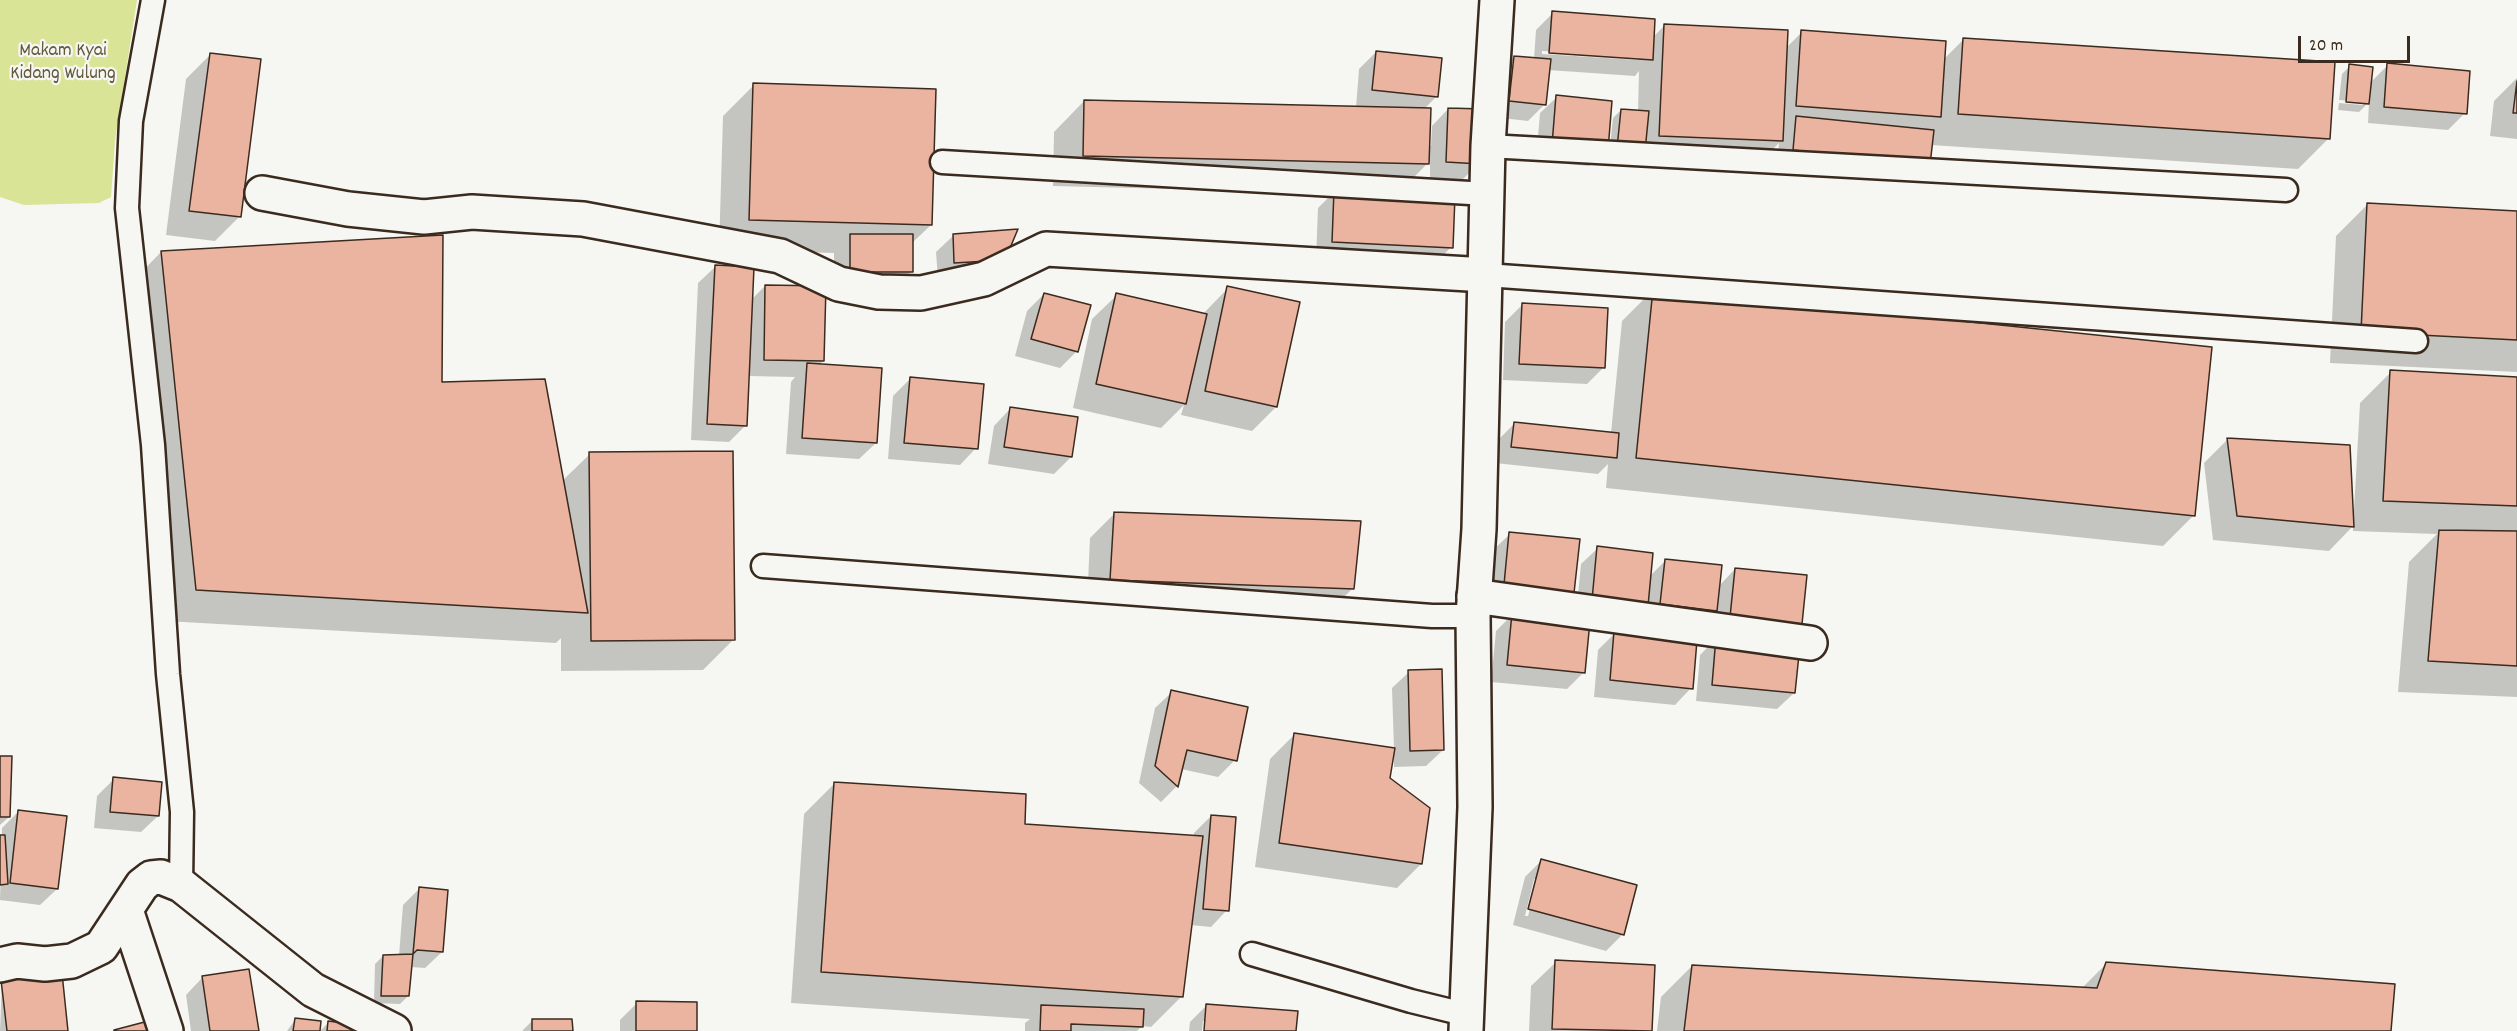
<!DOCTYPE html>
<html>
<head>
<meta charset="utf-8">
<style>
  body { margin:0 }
  #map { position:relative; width:2517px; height:1031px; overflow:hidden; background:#f6f6f2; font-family:Dekko,sans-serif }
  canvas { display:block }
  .scale { position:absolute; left:2298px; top:36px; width:112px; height:27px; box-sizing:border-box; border:3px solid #3b2a1e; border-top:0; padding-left:8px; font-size:18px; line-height:21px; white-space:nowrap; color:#3b2a1e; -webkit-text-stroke:4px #f6f6f2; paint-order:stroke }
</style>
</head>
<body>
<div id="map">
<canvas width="2517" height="1031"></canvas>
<div class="scale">20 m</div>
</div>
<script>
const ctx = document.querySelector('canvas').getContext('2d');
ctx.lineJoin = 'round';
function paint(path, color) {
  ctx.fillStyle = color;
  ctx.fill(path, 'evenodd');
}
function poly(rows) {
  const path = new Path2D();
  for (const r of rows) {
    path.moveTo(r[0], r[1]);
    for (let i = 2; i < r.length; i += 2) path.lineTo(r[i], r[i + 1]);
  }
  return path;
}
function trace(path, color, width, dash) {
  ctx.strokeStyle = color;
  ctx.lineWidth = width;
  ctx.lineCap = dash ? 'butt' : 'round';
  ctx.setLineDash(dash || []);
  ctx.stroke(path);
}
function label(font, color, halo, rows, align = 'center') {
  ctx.font = font + ' Dekko,sans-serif';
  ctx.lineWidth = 4.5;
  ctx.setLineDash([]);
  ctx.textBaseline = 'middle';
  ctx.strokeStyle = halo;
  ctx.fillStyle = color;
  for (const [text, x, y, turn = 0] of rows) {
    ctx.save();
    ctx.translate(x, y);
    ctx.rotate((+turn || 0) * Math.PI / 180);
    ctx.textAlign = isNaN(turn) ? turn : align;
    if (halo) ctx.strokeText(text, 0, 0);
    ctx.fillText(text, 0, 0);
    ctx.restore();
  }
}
const green = poly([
  [0,0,137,0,115,141,111,197,99,203,24,205,0,197]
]);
const shadow = poly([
  [1553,13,1653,37,1665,25,1786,48,1802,32,1944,59,1964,39,2329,138,2298,169,1931,145,1929,164,1912,181,1777,167,1779,143,1757,165,1609,156,1613,118,1621,110,1638,112,1639,71,1635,76,1548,70,1545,104,1528,121,1493,117,1497,74,1514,57,1534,59,1536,30],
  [1542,51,1638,57,1638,60,1542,54],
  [1376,52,1437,96,1424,109,1428,146,1431,146,1432,126,1448,109,1479,163,1462,180,1430,179,1430,161,1397,194,1451,247,1435,264,1316,259,1318,208,1333,193,1053,186,1054,132,1084,101,1356,108,1359,69],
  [210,55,239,217,215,241,166,235,186,79],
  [2388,65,2465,113,2448,130,2368,123,2369,102,2359,112,2338,110,2339,103,2363,105,2363,102,2339,100,2342,74,2350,66,2370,83],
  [2517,78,2517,139,2490,136,2494,101],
  [754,85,931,225,911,244,911,272,895,288,834,289,834,253,719,250,723,116],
  [1557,97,1606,149,1589,166,1536,161,1540,113],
  [2367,205,2517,213,2517,372,2330,363,2336,236],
  [953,236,1003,259,938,279,936,252],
  [161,252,440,383,562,481,590,454,734,639,703,670,561,671,561,638,556,643,165,621,131,283],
  [715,267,751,300,765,286,823,361,818,366,876,443,859,459,786,454,791,382,795,377,748,376,746,425,729,442,691,440,698,283],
  [1228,288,1276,407,1252,431,1181,415,1184,405,1161,428,1073,408,1092,319,1117,295,1203,314],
  [1653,290,2194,515,2163,546,1606,488,1608,464,1598,474,1495,463,1498,440,1515,423,1611,433,1622,321],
  [1044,294,1077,351,1060,368,1015,356,1027,311],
  [1522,305,1604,367,1587,384,1503,380,1505,322],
  [2391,372,2517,379,2517,697,2398,692,2409,562,2437,534,2353,531,2353,526,2329,551,2213,540,2204,463,2228,439,2354,510,2360,403],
  [910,379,976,448,960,465,888,459,893,396],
  [1010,409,1071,457,1054,474,988,464,994,426],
  [1115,513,1353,588,1328,613,1087,604,1090,538],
  [1510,534,1572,602,1584,672,1567,689,1491,682,1496,631,1513,614,1487,611,1493,550],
  [1598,548,1649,577,1665,561,1718,587,1735,569,1800,623,1784,640,1714,633,1716,609,1699,627,1576,616,1581,564],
  [1615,633,1691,688,1675,705,1594,697,1598,650],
  [1717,638,1794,693,1777,709,1696,701,1700,655],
  [1409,672,1443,750,1426,766,1394,767,1394,754,1389,779,1421,864,1397,888,1255,867,1270,759,1295,734,1394,749,1392,688],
  [1172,692,1235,760,1218,777,1181,769,1177,786,1161,802,1139,783,1155,708],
  [0,758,9,817,0,825],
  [114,779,158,816,141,832,94,828,97,796],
  [835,783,1023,825,1194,837,1194,833,1211,816,1227,910,1211,927,1190,925,1182,996,1151,1027,1142,1026,1137,1031,1025,1031,1025,1023,1030,1019,791,1003,804,814],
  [18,812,57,889,40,905,0,900,2,828],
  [1541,861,1623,934,1606,951,1513,925,1525,877],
  [1534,879,1538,879,1528,916,1525,916],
  [419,889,442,952,425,968,411,967,408,996,400,1004,374,1003,375,964,383,956,399,956,403,905],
  [1556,962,1654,967,1650,1031,1529,1031,1531,986],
  [2107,963,2390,1031,1657,1031,1661,997,1692,966,2082,988],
  [202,978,257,1031,191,1031,186,995],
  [2,981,66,1031,0,1031],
  [637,1003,695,1031,620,1031,620,1020],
  [1207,1005,1295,1031,1205,1031,1206,1021,1203,1021,1202,1031,1189,1031,1190,1022],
  [295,1020,318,1031,287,1031],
  [532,1021,571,1031,522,1031],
  [328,1023,357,1031,320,1031]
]);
const building = poly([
  [1552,11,1655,19,1653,60,1549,53,1552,11],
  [1664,24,1788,30,1783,141,1659,136,1664,24],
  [1801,30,1946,41,1941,117,1796,106,1801,30],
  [1963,38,2335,62,2330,139,1958,114,1963,38],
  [1376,51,1442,58,1438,97,1372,90,1376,51],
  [210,53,261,59,241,217,189,211,210,53],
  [1514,56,1551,59,1546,105,1509,101,1514,56],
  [2387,63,2470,71,2467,114,2384,107,2387,63],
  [2349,64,2373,67,2369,104,2346,102,2349,64],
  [2517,81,2517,113,2513,113,2517,81],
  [753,83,936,89,932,225,749,220,753,83],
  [1556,95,1612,101,1608,150,1552,145,1556,95],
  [1084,100,1431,108,1429,164,1083,156,1084,100],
  [1448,108,1483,109,1480,164,1446,162,1448,108],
  [1621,109,1649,111,1645,151,1617,148,1621,109],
  [1796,116,1934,130,1930,165,1793,150,1796,116],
  [1334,190,1455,196,1453,248,1332,242,1334,190],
  [2367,203,2517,211,2517,340,2361,332,2367,203],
  [1018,229,1005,260,954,263,953,234,1018,229],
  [850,234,913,234,913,272,850,272,850,234],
  [443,235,442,382,545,379,588,613,196,590,161,251,443,235],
  [715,265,754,267,747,426,707,424,715,265],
  [765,285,826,286,824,361,764,360,765,285],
  [1227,286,1300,302,1277,407,1205,391,1227,286],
  [1653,289,2212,347,2195,516,1636,458,1653,289],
  [1044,293,1091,305,1078,352,1031,339,1044,293],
  [1116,293,1207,314,1186,404,1096,384,1116,293],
  [1522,303,1608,308,1605,368,1519,364,1522,303],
  [807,363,882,368,877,443,802,438,807,363],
  [2390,370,2517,377,2517,506,2383,501,2390,370],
  [910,377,984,384,978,449,904,443,910,377],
  [1010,407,1078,417,1072,457,1004,447,1010,407],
  [1514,422,1619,433,1617,458,1511,447,1514,422],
  [2227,438,2350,445,2354,527,2237,516,2227,438],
  [733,451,735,640,591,641,589,452,733,451],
  [1114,512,1361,521,1354,589,1110,580,1114,512],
  [2439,530,2517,531,2517,666,2428,661,2439,530],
  [1509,532,1580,539,1573,602,1503,595,1509,532],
  [1597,546,1653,553,1648,606,1592,600,1597,546],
  [1665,559,1722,565,1717,611,1660,604,1665,559],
  [1735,568,1807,575,1802,624,1730,617,1735,568],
  [1512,613,1590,621,1585,673,1507,665,1512,613],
  [1614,631,1697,640,1693,689,1610,680,1614,631],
  [1716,637,1800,645,1795,693,1712,685,1716,637],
  [1442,669,1444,750,1410,751,1408,670,1442,669],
  [1171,690,1248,707,1237,761,1187,750,1178,787,1155,766,1171,690],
  [1294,733,1395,748,1390,778,1430,808,1422,864,1279,843,1294,733],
  [0,756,12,756,10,817,0,817,0,756],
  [113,777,162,782,159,816,110,812,113,777],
  [834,782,1026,794,1025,824,1203,836,1183,997,821,972,834,782],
  [18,810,67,816,58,889,10,883,18,810],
  [1211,815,1236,817,1229,911,1203,909,1211,815],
  [0,835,5,835,8,884,0,885,0,835],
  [1541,859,1637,885,1624,935,1528,909,1541,859],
  [419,887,448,890,443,952,417,950,413,954,419,887],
  [413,954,409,996,381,996,383,955,413,954],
  [1555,960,1655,965,1652,1031,1552,1029,1555,960],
  [2106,962,2395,984,2391,1031,1684,1031,1692,965,2097,988,2106,962],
  [249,969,259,1031,210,1031,202,976,249,969],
  [62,973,68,1031,7,1031,1,980,62,973],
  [636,1001,697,1002,697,1031,636,1031,636,1001],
  [1206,1004,1298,1011,1296,1031,1204,1031,1206,1004],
  [1041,1005,1144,1009,1143,1027,1071,1024,1071,1031,1040,1031,1041,1005],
  [295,1018,321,1021,320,1031,293,1031,295,1018],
  [156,1019,159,1031,114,1031,114,1030,156,1019],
  [532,1019,572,1019,573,1031,532,1031,532,1019],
  [328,1021,359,1025,358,1031,327,1031,328,1021]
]);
const lane = poly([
  [153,0,131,121,127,208,153,445,168,674,182,812,181,885],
  [1488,146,2286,190],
  [942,162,1487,194],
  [1486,275,2416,341],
  [763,566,1432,616,1473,616],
  [1252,954,1411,1001,1468,1015]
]);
const street = poly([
  [262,193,348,209,424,217,472,212,583,219,780,256,839,284,879,292,921,293,984,279,1046,249,1486,275],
  [1474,596,1810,643],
  [126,910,166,1031],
  [0,965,17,961,45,964,72,961,101,947,142,885,151,878,161,877,181,885,313,990,394,1031]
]);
const secondary = poly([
  [1466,1031,1475,807,1473,616,1479,529,1488,146,1497,0]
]);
const parkNames = [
  ["Makam Kyai",63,52],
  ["Kidang Wulung",63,75]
];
paint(green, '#d9e497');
paint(shadow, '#0003');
paint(building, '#ebb4a1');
trace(building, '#3b2a1e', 1.5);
trace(lane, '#3b2a1e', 27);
trace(street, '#3b2a1e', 38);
trace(secondary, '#3b2a1e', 38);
trace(lane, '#f6f6f2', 22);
trace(street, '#f6f6f2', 33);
trace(secondary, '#f6f6f2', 33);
label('20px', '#62583c', '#f6f6f2', parkNames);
</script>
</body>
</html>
